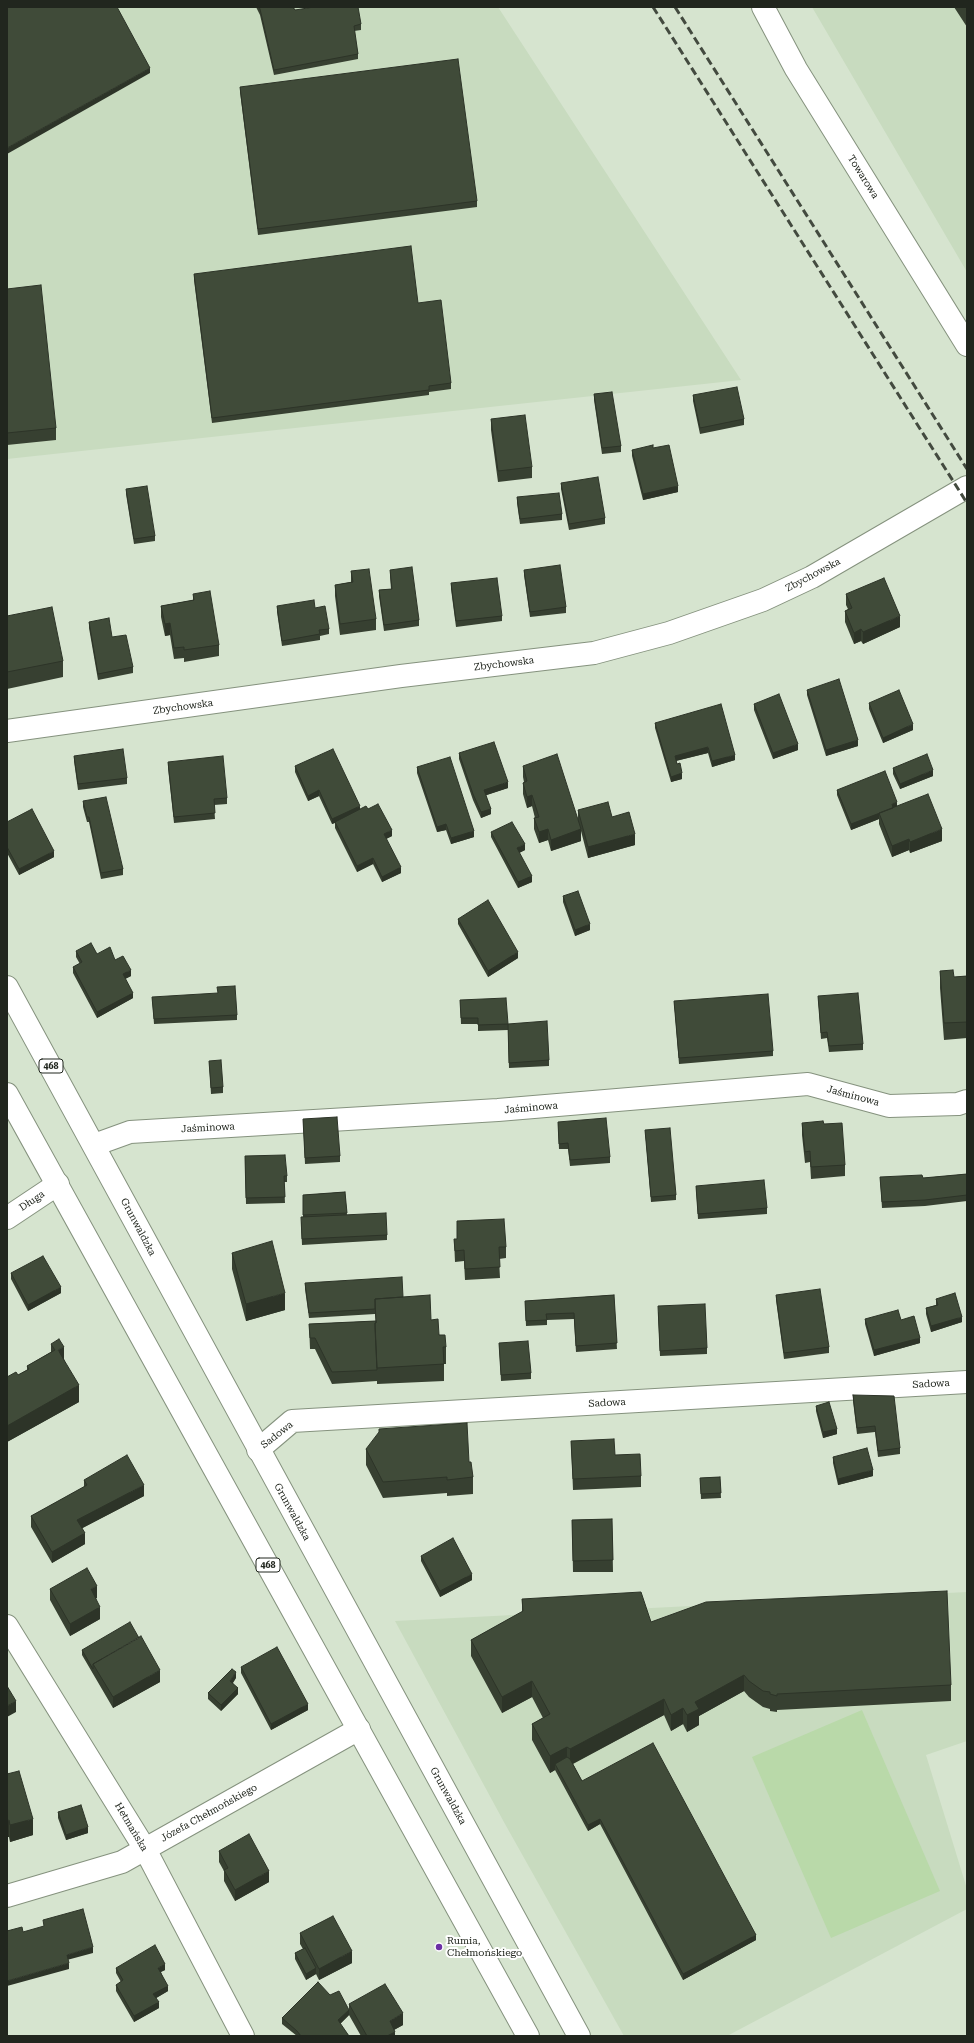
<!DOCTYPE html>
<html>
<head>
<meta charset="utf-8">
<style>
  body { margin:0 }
  #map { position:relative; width:974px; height:2043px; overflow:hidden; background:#d6e4cf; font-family:"Roboto Serif",serif }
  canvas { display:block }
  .frame { position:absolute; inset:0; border:8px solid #21261e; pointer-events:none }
</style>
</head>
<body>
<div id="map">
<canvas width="974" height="2043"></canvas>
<div class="frame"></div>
</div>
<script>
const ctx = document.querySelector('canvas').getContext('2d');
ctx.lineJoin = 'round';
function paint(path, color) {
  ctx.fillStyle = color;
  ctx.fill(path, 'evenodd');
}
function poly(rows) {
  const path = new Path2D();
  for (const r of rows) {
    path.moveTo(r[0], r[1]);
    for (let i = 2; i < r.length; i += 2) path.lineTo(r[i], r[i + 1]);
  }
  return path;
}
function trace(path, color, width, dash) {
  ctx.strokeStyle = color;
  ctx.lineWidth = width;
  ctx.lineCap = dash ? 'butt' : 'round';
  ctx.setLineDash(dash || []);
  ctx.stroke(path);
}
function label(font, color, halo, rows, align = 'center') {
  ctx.font = font + ' "Roboto Serif",serif';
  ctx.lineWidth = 4;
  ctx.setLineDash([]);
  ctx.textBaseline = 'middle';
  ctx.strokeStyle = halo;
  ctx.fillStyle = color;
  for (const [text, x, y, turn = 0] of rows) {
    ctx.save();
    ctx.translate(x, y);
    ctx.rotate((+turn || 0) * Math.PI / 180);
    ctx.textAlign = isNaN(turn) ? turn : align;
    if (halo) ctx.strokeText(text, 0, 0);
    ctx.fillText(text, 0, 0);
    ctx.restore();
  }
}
const built = poly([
  [7,7,498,7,741,380,7,459],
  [812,7,967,7,967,272],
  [967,1592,967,1741,926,1755,967,1889,967,1909,727,2036,624,2036,505,1824,395,1621]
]);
const green = poly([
  [862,1710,940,1891,831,1938,752,1757]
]);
const minor = poly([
  [763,7,796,69,967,345],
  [7,731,401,676,594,653,669,633,763,600,812,577,967,487],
  [94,1145,130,1132,498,1110,808,1084,889,1106,958,1104,967,1101],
  [7,1218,58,1184],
  [258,1450,292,1421,967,1382],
  [7,1626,145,1849,243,2036],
  [7,1896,122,1862,359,1729]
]);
const major = poly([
  [7,987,579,2036],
  [7,1094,528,2036]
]);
const rail = poly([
  [653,7,967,503],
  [675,7,967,469]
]);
const wall = poly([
  [256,7,293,7,295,10,361,24,361,30,354,31,358,54,358,59,274,75,260,15],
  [954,7,967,7,967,27],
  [240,87,477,201,477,207,258,235,240,92],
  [194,274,418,303,451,383,451,389,429,392,429,395,212,423,194,280],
  [7,289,56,428,56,440,7,445],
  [594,394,621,446,621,452,602,454,594,400],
  [693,395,744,419,744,425,700,434,693,401],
  [491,419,532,467,532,478,498,482,491,430],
  [653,448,678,492,643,500,632,456,632,450],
  [561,483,605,518,605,524,569,530,561,489],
  [126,489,155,536,155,541,134,544,126,494],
  [517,497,562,514,562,520,520,524,517,503],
  [390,570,419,620,419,626,384,631,379,596,379,590,391,589,390,576],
  [524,570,566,607,566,613,530,617,524,575],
  [351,571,376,619,376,630,340,635,335,596,335,585,351,582],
  [451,583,502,616,502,621,456,627,451,589],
  [193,594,219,645,219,656,184,662,184,658,174,659,170,635,165,636,161,617,161,606,193,600],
  [846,594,900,627,863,644,861,641,854,644,845,622,845,611,848,609,846,605],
  [277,606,315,608,329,629,329,634,320,636,320,640,282,646,277,612],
  [7,616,63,661,63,677,7,689],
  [89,622,112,637,133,667,133,673,98,680,89,628],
  [807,690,858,746,826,756,807,695],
  [869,703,913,730,883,743,869,709],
  [754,704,798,750,773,759,754,710],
  [655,723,735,760,712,767,708,753,676,761,682,779,671,782,655,728],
  [459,753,508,788,486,795,491,814,481,818,473,800,459,759],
  [74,756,127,778,127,784,78,790,74,761],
  [168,762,227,798,227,804,214,805,215,819,174,823,168,768],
  [295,766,360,809,368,809,392,836,386,839,401,873,382,882,373,864,357,872,335,828,335,823,332,824,319,796,308,801,295,772],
  [523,766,578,822,578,810,612,817,635,845,588,858,581,831,581,841,551,851,548,840,539,843,534,829,534,818,535,818,532,806,527,808,523,794,523,783,524,782,523,777],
  [417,767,474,837,451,844,446,830,437,832,417,773],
  [893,768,933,776,900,789,893,774],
  [837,790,897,806,942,841,910,853,909,850,892,857,879,824,879,819,851,830,837,795],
  [83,801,123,869,123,875,101,879,89,822,87,822,83,807],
  [7,822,54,857,19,875,7,853],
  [491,832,525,850,519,853,532,882,518,888,491,837],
  [563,896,590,930,575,936,563,902],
  [458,919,518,958,488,977,458,924],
  [76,951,97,954,115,960,131,976,125,979,133,998,97,1018,73,973,73,967,80,964,76,957],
  [940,971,954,977,967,976,967,1038,944,1040,940,988],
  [818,996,863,1044,863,1050,829,1052,827,1038,821,1039],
  [152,997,237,1015,237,1020,154,1024],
  [460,1000,508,1024,549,1060,549,1066,509,1068,508,1030,478,1031,478,1024,461,1024],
  [674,1001,773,1051,773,1056,679,1064],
  [209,1061,223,1087,223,1093,211,1094],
  [303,1119,340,1156,340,1162,305,1164],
  [558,1122,610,1157,610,1163,570,1166,568,1149,559,1149],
  [802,1123,845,1165,845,1176,811,1179,810,1162,805,1163,802,1135],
  [645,1130,676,1195,676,1200,651,1202],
  [245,1156,287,1176,287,1182,284,1182,285,1203,246,1204],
  [967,1174,967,1201,925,1206,882,1208,880,1177,923,1178],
  [696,1186,767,1208,767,1214,698,1219],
  [345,1192,347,1215,387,1235,387,1240,302,1245,301,1223,303,1217,303,1195],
  [457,1221,506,1247,506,1258,499,1259,500,1278,465,1280,464,1261,455,1262,454,1239,457,1239],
  [232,1253,285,1310,246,1321,232,1269],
  [11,1273,61,1293,28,1311,11,1279],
  [305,1283,403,1297,431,1320,446,1347,446,1364,444,1364,444,1381,377,1384,377,1381,332,1384,315,1349,310,1349,309,1324,376,1321,375,1314,309,1318,305,1289],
  [614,1295,617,1349,576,1352,574,1319,547,1320,547,1325,526,1326,525,1301],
  [776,1295,829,1347,829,1353,784,1359,776,1300],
  [936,1299,962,1322,931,1332,926,1314,926,1308,936,1305],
  [658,1312,707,1348,707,1354,660,1356],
  [865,1319,901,1320,920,1343,874,1356,865,1324],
  [499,1343,531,1373,531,1379,501,1381],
  [51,1344,64,1359,79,1402,7,1442,7,1377,18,1375,27,1370,27,1366,51,1352],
  [853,1395,900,1448,900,1454,878,1457,875,1432,857,1434,853,1401],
  [816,1406,837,1434,823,1438,816,1411],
  [571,1441,615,1455,641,1476,641,1487,573,1490],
  [366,1449,469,1462,473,1477,473,1494,447,1496,447,1493,383,1498,366,1465],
  [833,1457,873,1476,838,1485,833,1463],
  [720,1477,721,1498,701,1499,700,1478],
  [84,1480,144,1496,82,1528,85,1544,52,1563,31,1527,31,1516,84,1487],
  [612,1519,613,1572,573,1572,572,1520],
  [421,1556,472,1580,440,1597,421,1561],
  [50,1589,97,1598,96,1598,100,1619,70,1636,50,1600],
  [522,1599,651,1622,951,1685,951,1701,777,1710,777,1712,770,1711,770,1709,763,1707,749,1697,744,1691,699,1716,699,1725,687,1732,683,1724,671,1731,664,1715,573,1764,582,1781,756,1940,683,1980,600,1824,588,1831,555,1770,550,1773,532,1740,532,1724,543,1718,532,1697,502,1713,471,1656,471,1640,522,1612],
  [82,1650,160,1682,113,1708,82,1655],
  [241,1667,308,1710,271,1730,241,1673],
  [236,1678,233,1683,238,1694,221,1711,208,1699,208,1693],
  [7,1774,33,1835,10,1842,9,1837],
  [58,1812,88,1833,66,1840,58,1818],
  [219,1851,269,1882,235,1901,224,1881,224,1871,219,1862],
  [300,1933,352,1963,319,1980,316,1974,306,1980,295,1959,295,1953,303,1949,300,1944],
  [116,1968,165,1970,161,1972,168,1991,156,1998,159,2008,134,2022,116,1991,116,1985,121,1982,116,1973],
  [330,1995,349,2010,349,2004,403,2025,394,2030,395,2036,361,2036,349,2015,340,2024,349,2036,297,2036,282,2024,282,2018]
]);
const shadedWall = poly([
  [150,68,150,73,7,154,7,148],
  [678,486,678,492,643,500,643,494],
  [900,616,900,627,863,644,863,632],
  [170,623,170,635,165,636,165,624],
  [861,629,861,641,854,644,854,633],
  [913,724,913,730,883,743,883,738],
  [858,740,858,746,826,756,826,750],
  [798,744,798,750,773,759,773,753],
  [708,747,708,753,675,761,675,756],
  [735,755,735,760,712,767,712,761],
  [933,770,933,776,900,789,900,784],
  [682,773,682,779,671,782,671,777],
  [508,782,508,788,484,796,484,790],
  [319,790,319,796,308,801,308,796],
  [532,795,532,806,527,808,527,797],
  [897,802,897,807,893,809,892,804],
  [360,806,360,812,332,824,332,819],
  [491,809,491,814,481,818,481,812],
  [879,813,879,819,851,830,851,824],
  [446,824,446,830,437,832,437,827],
  [548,829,548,840,539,843,539,832],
  [581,829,581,841,551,851,551,840],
  [942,829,942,841,910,853,910,842],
  [392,830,392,836,384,840,384,834],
  [474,831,474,837,451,844,451,838],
  [635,834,635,845,588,858,588,847],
  [909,839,909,850,892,857,892,846],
  [525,844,525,850,517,854,517,848],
  [54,851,54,857,19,875,19,869],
  [373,858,373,864,357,872,357,866],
  [401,867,401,873,382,882,382,877],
  [532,876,532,882,518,888,518,882],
  [590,924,590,930,575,936,575,930],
  [518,952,518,958,488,977,488,971],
  [131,970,131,976,123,980,123,974],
  [133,993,133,998,97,1018,97,1012],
  [61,1287,61,1293,28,1311,28,1305],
  [285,1293,285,1310,246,1321,246,1304],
  [962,1317,962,1322,931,1332,931,1326],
  [920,1338,920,1343,874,1356,874,1350],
  [64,1347,64,1363,58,1350],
  [79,1385,79,1402,7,1442,7,1426],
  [837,1429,837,1434,823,1438,823,1432],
  [873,1470,873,1476,838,1485,838,1479],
  [144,1485,144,1496,77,1531,77,1520],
  [85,1533,85,1544,52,1563,52,1552],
  [472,1574,472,1580,440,1597,440,1591],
  [97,1586,97,1598,91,1600,91,1589],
  [100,1607,100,1619,70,1636,70,1624],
  [160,1670,160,1682,113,1708,113,1697],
  [236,1672,236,1678,230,1686,230,1681],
  [744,1675,744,1691,699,1716,699,1725,687,1732,687,1715,695,1702],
  [532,1681,532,1697,502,1713,502,1697],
  [238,1688,238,1694,221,1711,221,1705],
  [664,1699,664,1715,570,1765,570,1749],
  [16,1701,16,1712,7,1717,7,1706],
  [308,1704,308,1710,271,1730,271,1724],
  [683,1708,683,1724,671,1731,671,1715],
  [567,1747,567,1763,555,1764,555,1770,550,1773,550,1756],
  [33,1819,33,1835,10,1842,10,1825],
  [600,1819,600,1824,588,1831,588,1825],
  [9,1820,9,1837,7,1837,7,1821],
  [88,1827,88,1833,66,1840,66,1835],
  [269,1871,269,1882,235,1901,235,1890],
  [756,1935,756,1940,683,1980,683,1974],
  [93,1947,93,1953,67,1960,67,1955],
  [352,1951,352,1963,319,1980,319,1969],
  [69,1963,69,1969,7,1986,7,1981],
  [165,1964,165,1970,158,1973,158,1968],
  [316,1968,316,1974,306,1980,306,1974],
  [168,1986,168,1991,153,2000,153,1994],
  [159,2002,159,2008,134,2022,134,2016],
  [349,2010,349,2015,338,2026,338,2020],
  [403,2013,403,2025,390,2032,390,2021],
  [395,2032,395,2036,387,2036]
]);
const building = poly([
  [7,7,117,7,150,68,7,148,7,7],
  [259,7,293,7,295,10,314,7,358,7,361,24,354,26,358,54,274,70,260,9,259,7],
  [458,59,477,201,258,229,240,87,458,59],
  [411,246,418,303,441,300,451,383,429,386,429,390,212,418,194,274,411,246],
  [41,285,56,428,7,433,7,289,41,285],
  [737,387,744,419,700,428,693,395,737,387],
  [612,392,621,446,602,448,594,394,612,392],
  [525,415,532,467,498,471,491,419,525,415],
  [653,445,653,448,669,445,678,486,643,494,632,450,653,445],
  [598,477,605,518,569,524,561,483,598,477],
  [147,486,155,536,134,539,126,489,147,486],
  [559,493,562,514,520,519,517,497,559,493],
  [560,565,566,607,530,612,524,570,560,565],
  [412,567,419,620,384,625,379,590,392,589,390,570,412,567],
  [369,569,376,619,340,624,335,585,353,582,351,571,369,569],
  [497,578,502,616,456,621,451,583,497,578],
  [884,578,900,616,863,632,861,629,854,633,845,611,852,608,846,594,884,578],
  [210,591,219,645,184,650,184,647,174,648,170,623,165,624,161,606,194,600,193,594,210,591],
  [314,600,315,608,325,606,329,629,319,630,320,634,282,641,277,606,314,600],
  [52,607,63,661,7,672,7,616,52,607],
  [109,618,112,637,126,635,133,667,98,674,89,622,109,618],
  [839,679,858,740,826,750,807,690,839,679],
  [899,690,913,724,883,738,869,703,899,690],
  [779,694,798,744,773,753,754,704,779,694],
  [721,704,735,755,712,761,708,747,675,756,677,764,680,763,682,773,671,777,655,723,721,704],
  [494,742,508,782,484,790,491,809,481,812,473,794,459,753,494,742],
  [123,749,127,778,78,784,74,756,123,749],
  [333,749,360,806,332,819,319,790,308,796,295,766,333,749],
  [557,754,581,829,551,840,548,829,539,832,534,818,539,817,532,795,527,797,523,783,527,781,523,766,557,754],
  [927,754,933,770,900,784,893,768,927,754],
  [223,756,227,798,214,799,215,813,174,817,168,762,223,756],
  [450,757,474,831,451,838,446,824,437,827,417,767,450,757],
  [885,771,897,802,892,804,893,808,851,824,837,790,885,771],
  [928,794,942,829,910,842,909,839,892,846,879,813,928,794],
  [106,797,123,869,101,873,89,817,87,817,83,801,106,797],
  [608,802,612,817,629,812,635,834,588,847,578,810,608,802],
  [378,804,392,830,384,834,401,867,382,877,373,858,357,866,335,822,366,806,368,809,378,804],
  [32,809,54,851,19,869,7,847,7,822,32,809],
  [512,822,525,844,517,848,532,876,518,882,491,832,512,822],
  [578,891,590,924,575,930,563,896,578,891],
  [488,900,518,952,488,971,458,919,488,900],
  [91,943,97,954,110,947,115,960,123,956,131,970,123,974,133,993,97,1012,73,967,82,962,76,951,91,943],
  [953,970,954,977,967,976,967,1022,944,1023,940,971,953,970],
  [235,986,237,1015,154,1019,152,997,218,993,217,987,235,986],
  [858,993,863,1044,829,1046,827,1032,821,1033,818,996,858,993],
  [768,994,773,1051,679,1058,674,1001,768,994],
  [506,998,508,1024,478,1025,478,1018,461,1018,460,1000,506,998],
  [547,1021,549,1060,509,1063,508,1024,547,1021],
  [221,1060,223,1087,211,1088,209,1061,221,1060],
  [337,1117,340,1156,305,1158,303,1119,337,1117],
  [606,1118,610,1157,570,1160,568,1143,559,1144,558,1122,606,1118],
  [823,1121,824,1124,842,1123,845,1165,811,1167,810,1151,805,1152,802,1123,823,1121],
  [670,1128,676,1195,651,1197,645,1130,670,1128],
  [285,1155,287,1176,284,1176,285,1197,246,1198,245,1156,285,1155],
  [967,1174,967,1195,925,1200,882,1202,880,1177,922,1175,923,1178,967,1174],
  [764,1180,767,1208,698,1214,696,1186,764,1180],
  [345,1192,347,1213,303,1215,303,1195,345,1192],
  [386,1213,387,1235,302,1239,301,1217,386,1213],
  [504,1219,506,1247,499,1247,500,1267,465,1269,464,1250,455,1251,454,1239,457,1239,457,1221,504,1219],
  [272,1241,285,1293,246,1304,232,1253,272,1241],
  [43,1256,61,1287,28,1305,11,1273,43,1256],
  [402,1277,403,1297,375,1299,375,1309,309,1313,305,1283,402,1277],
  [820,1289,829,1347,784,1353,776,1295,820,1289],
  [955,1293,962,1317,931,1326,926,1308,938,1305,936,1299,955,1293],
  [430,1295,431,1320,438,1319,439,1335,445,1335,446,1347,443,1347,444,1364,377,1368,375,1323,376,1323,375,1299,430,1295],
  [614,1295,617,1343,576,1346,574,1313,546,1314,547,1320,526,1321,525,1301,614,1295],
  [705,1304,707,1348,660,1351,658,1306,705,1304],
  [898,1310,901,1320,914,1316,920,1338,874,1350,865,1319,898,1310],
  [376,1321,376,1323,375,1323,375,1328,377,1370,332,1372,315,1338,310,1338,309,1324,376,1321],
  [59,1339,64,1347,58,1350,79,1385,7,1426,7,1377,16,1372,18,1375,29,1369,27,1366,55,1350,51,1344,59,1339],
  [528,1341,531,1373,501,1375,499,1343,528,1341],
  [853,1395,894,1396,900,1448,878,1451,875,1426,857,1428,853,1395],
  [829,1402,837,1429,823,1432,816,1406,829,1402],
  [467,1423,469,1462,471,1462,473,1477,447,1480,447,1477,383,1482,366,1449,379,1432,379,1429,467,1423],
  [614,1439,615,1455,640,1454,641,1476,573,1479,571,1441,614,1439],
  [867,1448,873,1470,838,1479,833,1457,867,1448],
  [127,1455,144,1485,77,1520,85,1533,52,1552,31,1516,87,1485,84,1480,127,1455],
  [720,1477,721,1493,701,1494,700,1478,720,1477],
  [612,1519,613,1560,573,1561,572,1520,612,1519],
  [453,1538,472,1574,440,1591,421,1556,453,1538],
  [87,1568,97,1586,91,1589,100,1607,70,1624,50,1589,87,1568],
  [947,1591,951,1685,777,1694,777,1696,770,1694,770,1692,763,1691,749,1681,744,1675,695,1702,699,1709,687,1715,683,1708,671,1715,664,1699,570,1749,567,1747,550,1756,532,1724,550,1714,532,1681,502,1697,471,1640,523,1611,522,1599,641,1592,651,1622,706,1602,947,1591],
  [130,1622,139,1638,93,1664,93,1669,82,1650,130,1622],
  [141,1636,160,1670,113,1697,93,1664,141,1636],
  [277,1647,308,1704,271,1724,241,1667,277,1647],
  [232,1669,236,1672,230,1681,238,1688,221,1705,208,1693,232,1669],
  [7,1686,16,1701,7,1706,7,1686],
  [653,1743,756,1935,683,1974,600,1819,588,1825,555,1764,567,1757,570,1759,582,1781,653,1743],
  [19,1771,33,1819,10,1825,9,1820,7,1821,7,1774,19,1771],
  [81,1805,88,1827,66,1835,58,1812,81,1805],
  [249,1834,269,1871,235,1890,224,1870,228,1868,219,1851,249,1834],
  [83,1909,93,1947,67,1955,69,1963,7,1981,7,1931,22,1927,23,1932,44,1926,43,1920,83,1909],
  [333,1916,352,1951,319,1969,300,1933,333,1916],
  [155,1945,165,1964,158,1968,168,1986,153,1994,159,2002,134,2016,116,1985,123,1980,116,1968,155,1945],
  [305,1948,316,1968,306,1974,295,1953,305,1948],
  [318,1982,330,1995,339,1991,349,2010,338,2020,349,2036,301,2036,297,2031,282,2018,318,1982],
  [385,1984,403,2013,390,2021,395,2032,387,2036,367,2036,349,2004,385,1984]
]);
const markers = [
  [439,1947,4,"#6c2fa5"]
];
const shields = [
  [51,1066,24],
  [268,1565,24]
];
const shieldNames = [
  ["468",51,1066],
  ["468",268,1565]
];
const streetNames = [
  ["Towarowa",863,177,58],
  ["Zbychowska",813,575,-28],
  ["Zbychowska",504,664,-7],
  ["Zbychowska",183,707,-8],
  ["Jaśminowa",853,1096,15],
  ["Jaśminowa",531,1108,-5],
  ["Jaśminowa",208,1128,-3],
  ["Długa",32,1201,-34],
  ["Grunwaldzka",138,1227,62],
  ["Sadowa",931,1384,-3],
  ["Sadowa",607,1403,-3],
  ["Sadowa",277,1435,-38],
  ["Grunwaldzka",292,1512,61],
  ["Grunwaldzka",448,1796,61],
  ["Józefa Chełmońskiego",209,1813,-29],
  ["Hetmańska",131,1827,59]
];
const poiNames = [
  ["Rumia,",447,1941],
  ["Chełmońskiego",447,1953]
];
paint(built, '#c8dbbf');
paint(green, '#b9d9a9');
trace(minor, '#85927e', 24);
trace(major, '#85927e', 24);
trace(minor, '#fff', 22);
trace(major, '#fff', 22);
trace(rail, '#434a3f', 3, [8, 4]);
paint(wall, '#374031');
paint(shadedWall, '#2d3428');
paint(building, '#404b39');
trace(building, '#2d3428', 1);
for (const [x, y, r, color] of markers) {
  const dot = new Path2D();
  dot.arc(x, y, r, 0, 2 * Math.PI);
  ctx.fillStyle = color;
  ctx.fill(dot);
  trace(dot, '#fff', 1.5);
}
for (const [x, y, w] of shields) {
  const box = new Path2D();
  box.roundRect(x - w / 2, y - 7, w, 14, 3);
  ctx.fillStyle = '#fff';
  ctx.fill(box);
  trace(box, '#21261e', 1);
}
label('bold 9px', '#21261e', null, shieldNames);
label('10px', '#21261e', '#fff', streetNames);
label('10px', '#21261e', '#fff', poiNames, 'left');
</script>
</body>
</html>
